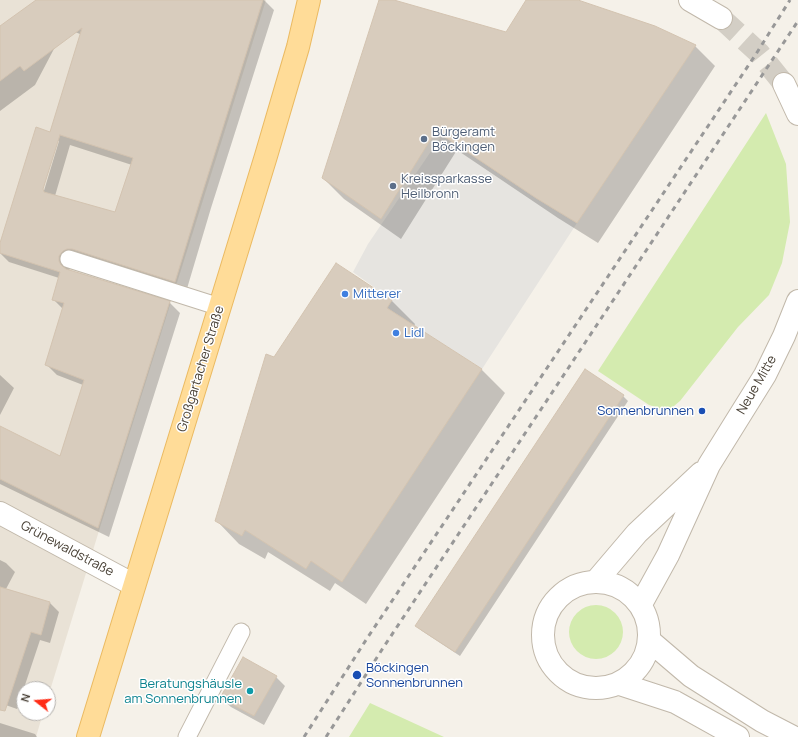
<!DOCTYPE html>
<html>
<head>
<meta charset="utf-8">
<style>
  body { margin:0 }
  #map { position:relative; width:798px; height:737px; overflow:hidden; background:#f5f1e9; font-family:Manrope,sans-serif }
  canvas { display:block }
  .north { position:absolute; left:16px; top:681px; width:40px; height:40px; box-sizing:border-box; background:#fff; border:1px solid #b6b3af; border-radius:50%; rotate:287deg; font-size:11px; font-weight:700; line-height:16px; text-align:center; color:#494136 }
  .north::after { content:''; display:block; margin:auto; width:14px; height:18px; background:#ff2c16; clip-path:polygon(50% 0,100% 100%,50% 72%,0 100%) }
</style>
</head>
<body>
<div id="map">
<canvas width="798" height="737"></canvas>
<div class="north">N</div>
</div>
<script>
const ctx = document.querySelector('canvas').getContext('2d');
ctx.lineJoin = 'round';
function paint(path, color) {
  ctx.fillStyle = color;
  ctx.fill(path, 'evenodd');
}
function poly(rows) {
  const path = new Path2D();
  for (const r of rows) {
    if (r.length === 3) {
      path.moveTo(r[0] + r[2], r[1]);
      path.arc(r[0], r[1], r[2], 0, 2 * Math.PI);
      continue;
    }
    path.moveTo(r[0], r[1]);
    for (let i = 2; i < r.length; i += 2) path.lineTo(r[i], r[i + 1]);
  }
  return path;
}
function trace(path, color, width, dash) {
  ctx.strokeStyle = color;
  ctx.lineWidth = width;
  ctx.lineCap = dash ? 'butt' : 'round';
  ctx.setLineDash(dash || []);
  ctx.stroke(path);
}
function label(font, color, halo, rows, align = 'center') {
  ctx.font = font + ' Manrope,sans-serif';
  ctx.lineWidth = 3;
  ctx.setLineDash([]);
  ctx.textBaseline = 'middle';
  ctx.strokeStyle = halo;
  ctx.fillStyle = color;
  for (const [text, x, y, turn = 0] of rows) {
    ctx.save();
    ctx.translate(x, y);
    ctx.rotate((+turn || 0) * Math.PI / 180);
    ctx.textAlign = isNaN(turn) ? turn : align;
    if (halo) ctx.strokeText(text, 0, 0);
    ctx.fillText(text, 0, 0);
    ctx.restore();
  }
}
const residential = poly([
  [0,0,266,0,98,534,48,697,48,689,24,689,24,713,43,713,36,737,0,737]
]);
const green = poly([
  [766,113,786,164,790,222,782,263,769,295,738,327,680,401,668,411,649,405,598,371],
  [596,632,27],
  [370,703,444,737,349,737]
]);
const parking = poly([
  [442,135,536,198,577,223,482,369,387,308,392,300,353,272,368,244]
]);
const shadow = poly([
  [37,0,92,0,95,40,65,28,35,85,0,111,0,28],
  [195,0,264,0,274,10,211,208,186,292,70,267,69,271,169,302,180,313,109,537,0,484,0,427,60,457,83,385,57,375,46,364,63,309,53,299,59,278,9,262,0,253,0,247,51,133],
  [57,141,59,141,43,194,41,193],
  [70,145,132,165,116,213,55,196],
  [380,0,390,0,506,34,527,0,575,0,695,46,715,66,598,243,558,218,457,150,401,239,344,199,323,178],
  [337,265,392,301,415,324,414,326,482,370,505,393,366,604,335,583,330,591,268,552,265,559,239,544,216,520,274,358],
  [0,375,14,388,0,415],
  [623,396,628,401,460,656,422,631,416,626],
  [0,560,6,563,15,572,6,589,50,603,59,612,50,643,40,640,17,709,0,703],
  [276,677,285,686,264,725,231,707,221,698],
  [0,723,35,734,37,737,0,737]
]);
const building = poly([
  [36,0,263,0,201,197,175,282,72,249,67,249,63,251,59,256,59,261,61,265,66,269,170,301,98,528,0,479,0,426,60,456,84,380,45,365,64,303,52,300,60,272,0,253,0,243,36,127,50,132,82,28,24,71,20,66,0,81,0,26,36,0],
  [60,135,133,158,115,212,44,192,43,189,60,135],
  [379,0,394,0,506,32,526,0,578,0,655,26,696,45,577,223,536,198,436,131,381,219,322,178,379,0],
  [336,263,392,300,387,308,482,369,342,582,311,561,306,569,245,530,242,536,215,521,266,354,274,357,336,263],
  [585,369,624,395,455,652,415,626,585,369],
  [0,587,50,602,41,635,31,632,5,711,0,710,0,587],
  [243,657,277,676,254,716,220,698,243,657]
]);
const tertiaryTunnel = poly([
  [721,18,759,53,784,84]
]);
const service = poly([
  [69,259,220,307],
  [187,737,241,632]
]);
const minor = poly([
  [0,513,134,585]
]);
const tertiary = poly([
  [690,0,721,18],
  [784,84,798,114],
  [597,580,637,533,701,473],
  [596,635,53],
  [641,604,668,555,709,465,765,375,784,336,798,301],
  [650,641,691,676,762,721,793,737],
  [620,684,675,702,738,737]
]);
const primary = poly([
  [88,737,266,156,298,47,309,0]
]);
const rail = poly([
  [304,737,366,640,756,54,790,0],
  [326,737,383,648,798,21]
]);
const markers = [
  [424,139,4,"#5c6f8a"],
  [393,186,4,"#5c6f8a"],
  [345,294,4,"#3f7fe0"],
  [396,333,4,"#3f7fe0"],
  [702,411,4,"#1a4fb4"],
  [357,675,5,"#1a4fb4"],
  [250,691,4,"#0f9aa8"]
];
const serviceNames = [
  ["Bürgeramt",432,132],
  ["Böckingen",432,147],
  ["Kreissparkasse",401,179],
  ["Heilbronn",401,194]
];
const shopNames = [
  ["Mitterer",353,294],
  ["Lidl",404,333]
];
const streetNames = [
  ["Großgartacher Straße",201,369,-73],
  ["Neue Mitte",757,385,-60],
  ["Grünewaldstraße",67,549,28]
];
const transitNames = [
  ["Sonnenbrunnen",694,411],
  ["Böckingen",366,668,"left"],
  ["Sonnenbrunnen",366,683,"left"]
];
const cultureNames = [
  ["Beratungshäusle",242,684],
  ["am Sonnenbrunnen",242,699]
];
paint(residential, '#e9e2d6');
paint(green, '#d4ebaf');
paint(parking, '#e6e4e0');
paint(shadow, '#0003');
paint(building, '#d8ccbd');
trace(building, '#d3c3b0', 1);
trace(tertiaryTunnel, '#d3cec5', 22, [22, 11]);
trace(service, '#c1b8aa', 19);
trace(minor, '#c1b8aa', 24);
trace(tertiary, '#c1b8aa', 24);
trace(primary, '#ebba61', 24);
trace(service, '#fff', 17);
trace(minor, '#fff', 22);
trace(tertiary, '#fff', 22);
trace(primary, '#ffdc98', 22);
trace(rail, '#989898', 3, [5, 5]);
for (const [x, y, r, color] of markers) {
  const dot = new Path2D();
  dot.arc(x, y, r, 0, 2 * Math.PI);
  ctx.fillStyle = color;
  ctx.fill(dot);
  trace(dot, '#fff', 1.5);
}
label('13px', '#4e5e75', '#fff', serviceNames, 'left');
label('13px', '#366cbe', '#fff', shopNames, 'left');
label('13px', '#494136', '#fff', streetNames);
label('13px', '#164399', '#fff', transitNames, 'right');
label('13px', '#0d838f', '#fff', cultureNames, 'right');
</script>
</body>
</html>
